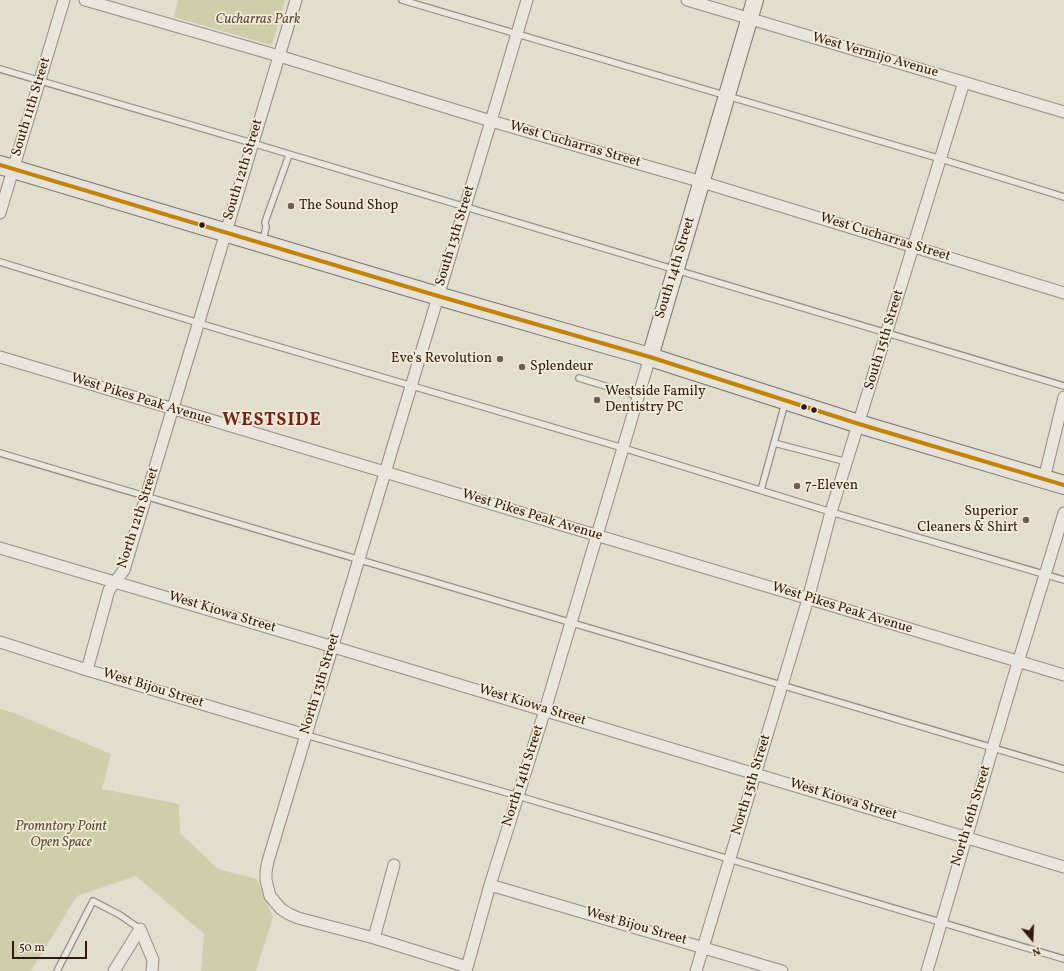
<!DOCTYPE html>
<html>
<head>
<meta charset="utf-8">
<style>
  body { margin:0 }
  #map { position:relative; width:1064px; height:971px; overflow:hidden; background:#e2ddcd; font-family:Vollkorn,serif }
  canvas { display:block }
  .north { position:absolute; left:1012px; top:919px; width:40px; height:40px; -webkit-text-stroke:3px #f2ecd9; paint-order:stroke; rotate:161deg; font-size:11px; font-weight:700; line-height:16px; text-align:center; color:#301a0d }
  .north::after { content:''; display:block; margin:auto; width:14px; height:18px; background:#301a0d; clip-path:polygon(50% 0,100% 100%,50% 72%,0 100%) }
  .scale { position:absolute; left:12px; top:941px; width:75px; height:18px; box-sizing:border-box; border:2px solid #301a0d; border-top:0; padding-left:5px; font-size:12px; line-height:14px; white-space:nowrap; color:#301a0d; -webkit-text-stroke:3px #f2ecd9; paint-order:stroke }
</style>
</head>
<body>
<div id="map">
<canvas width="1064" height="971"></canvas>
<div class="north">N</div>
<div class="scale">50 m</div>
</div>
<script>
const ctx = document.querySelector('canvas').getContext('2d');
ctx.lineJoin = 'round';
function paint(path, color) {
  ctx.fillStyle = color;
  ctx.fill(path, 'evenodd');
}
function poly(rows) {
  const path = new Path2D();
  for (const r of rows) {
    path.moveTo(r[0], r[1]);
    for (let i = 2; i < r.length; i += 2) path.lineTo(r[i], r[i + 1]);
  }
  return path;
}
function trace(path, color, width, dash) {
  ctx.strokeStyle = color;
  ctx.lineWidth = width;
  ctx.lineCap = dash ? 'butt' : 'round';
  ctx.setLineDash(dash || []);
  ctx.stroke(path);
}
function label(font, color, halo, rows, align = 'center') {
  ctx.font = font + ' Vollkorn,serif';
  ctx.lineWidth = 3.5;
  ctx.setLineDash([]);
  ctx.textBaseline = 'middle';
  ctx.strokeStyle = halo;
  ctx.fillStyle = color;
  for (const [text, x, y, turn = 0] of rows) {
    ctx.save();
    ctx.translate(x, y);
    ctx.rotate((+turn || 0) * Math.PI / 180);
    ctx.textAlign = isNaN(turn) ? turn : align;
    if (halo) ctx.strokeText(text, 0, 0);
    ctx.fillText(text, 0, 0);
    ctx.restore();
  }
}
const green = poly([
  [178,0,285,0,273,42,271,45,174,17],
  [0,709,14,713,111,754,102,789,179,804,180,833,218,869,257,879,273,917,256,971,201,971,204,934,136,876,77,896,31,971,0,971]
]);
const lane = poly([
  [402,0,941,159,1064,197],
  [0,69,252,143,1064,386],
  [263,241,266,227,265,222,289,155],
  [0,262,215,328,623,448,831,512,1064,580],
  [579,378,638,396],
  [785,403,774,443,847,462],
  [0,453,1064,769],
  [761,490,774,443],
  [306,735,518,796,1064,959],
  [57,971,93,901,120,915,140,929]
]);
const street = poly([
  [85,0,279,56,491,121,702,182,1064,293],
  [687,0,1064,112],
  [0,213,64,0],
  [0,357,1064,675],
  [1044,479,1064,397],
  [0,548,317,642,1064,867],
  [0,642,87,670,306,735],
  [87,670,109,590,124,570,296,0],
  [490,885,782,971],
  [374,938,394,865],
  [467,967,374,938,298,918,289,914,281,909,270,896,266,880,266,872,268,861,491,121,527,0],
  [114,971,140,929,153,960,152,971],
  [466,971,490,885,545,710,650,357],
  [696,971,808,599,831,512,964,82],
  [927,971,1013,679,1064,513]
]);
const secondary = poly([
  [650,357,755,0]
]);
const primary = poly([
  [0,165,438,296,650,357,859,424,1064,485]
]);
const bus1 = poly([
  [0,165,438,296,650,357,859,424,1064,485]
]);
const markers = [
  [291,206,4,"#6e5e50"],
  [202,225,3.5,"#301a0d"],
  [500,359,4,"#6e5e50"],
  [522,367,4,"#6e5e50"],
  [597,400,4,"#6e5e50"],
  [804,407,3.5,"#301a0d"],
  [814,410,3.5,"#301a0d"],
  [797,486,4,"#6e5e50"],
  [1026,520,4,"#6e5e50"]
];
const parkNames = [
  ["Cucharras Park",258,20],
  ["Promntory Point",61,827],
  ["Open Space",61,843]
];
const streetNames = [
  ["West Vermijo Avenue",875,56,16],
  ["South 11th Street",32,107,-73],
  ["West Cucharras Street",575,145,16],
  ["South 12th Street",244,170,-73],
  ["South 13th Street",456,236,-73],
  ["West Cucharras Street",885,238,17],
  ["South 14th Street",676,268,-73],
  ["South 15th Street",885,340,-73],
  ["West Pikes Peak Avenue",141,400,17],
  ["West Pikes Peak Avenue",532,516,17],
  ["North 12th Street",139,518,-72],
  ["West Pikes Peak Avenue",842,609,17],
  ["West Kiowa Street",222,613,17],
  ["North 13th Street",321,684,-73],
  ["West Bijou Street",153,689,17],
  ["West Kiowa Street",532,706,17],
  ["North 14th Street",524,776,-72],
  ["North 15th Street",752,785,-73],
  ["West Kiowa Street",843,800,17],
  ["North 16th Street",972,816,-73],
  ["West Bijou Street",636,927,16]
];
const poiNames = [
  ["The Sound Shop",299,206],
  ["Eve's Revolution",492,359,"right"],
  ["Splendeur",530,367],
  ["Westside Family",605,392],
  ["Dentistry PC",605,408],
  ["7-Eleven",805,486],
  ["Superior",1018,512,"right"],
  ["Cleaners & Shirt",1018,528,"right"]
];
const districtNames = [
  ["WESTSIDE",272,422]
];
paint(green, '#cfceab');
trace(lane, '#938e83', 8);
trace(street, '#938e83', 13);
trace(secondary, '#7a7369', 18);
trace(primary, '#7a7369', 20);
trace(lane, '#e9e6de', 5.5);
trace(street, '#e9e6de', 11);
trace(secondary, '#e9e6de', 16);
trace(primary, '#e5e2d9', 18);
trace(bus1, '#c58303', 4);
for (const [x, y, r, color] of markers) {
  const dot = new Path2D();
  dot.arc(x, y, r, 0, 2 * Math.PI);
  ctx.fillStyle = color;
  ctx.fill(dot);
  trace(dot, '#f2ecd9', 1.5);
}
label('italic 14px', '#5b4c34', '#f2ecd9', parkNames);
label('14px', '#301a0d', '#f2ecd9', streetNames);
label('14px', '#301a0d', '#f2ecd9', poiNames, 'left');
ctx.letterSpacing = '1px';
label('bold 18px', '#7a1f14', '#f2ecd9', districtNames);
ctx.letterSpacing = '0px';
</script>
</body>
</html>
